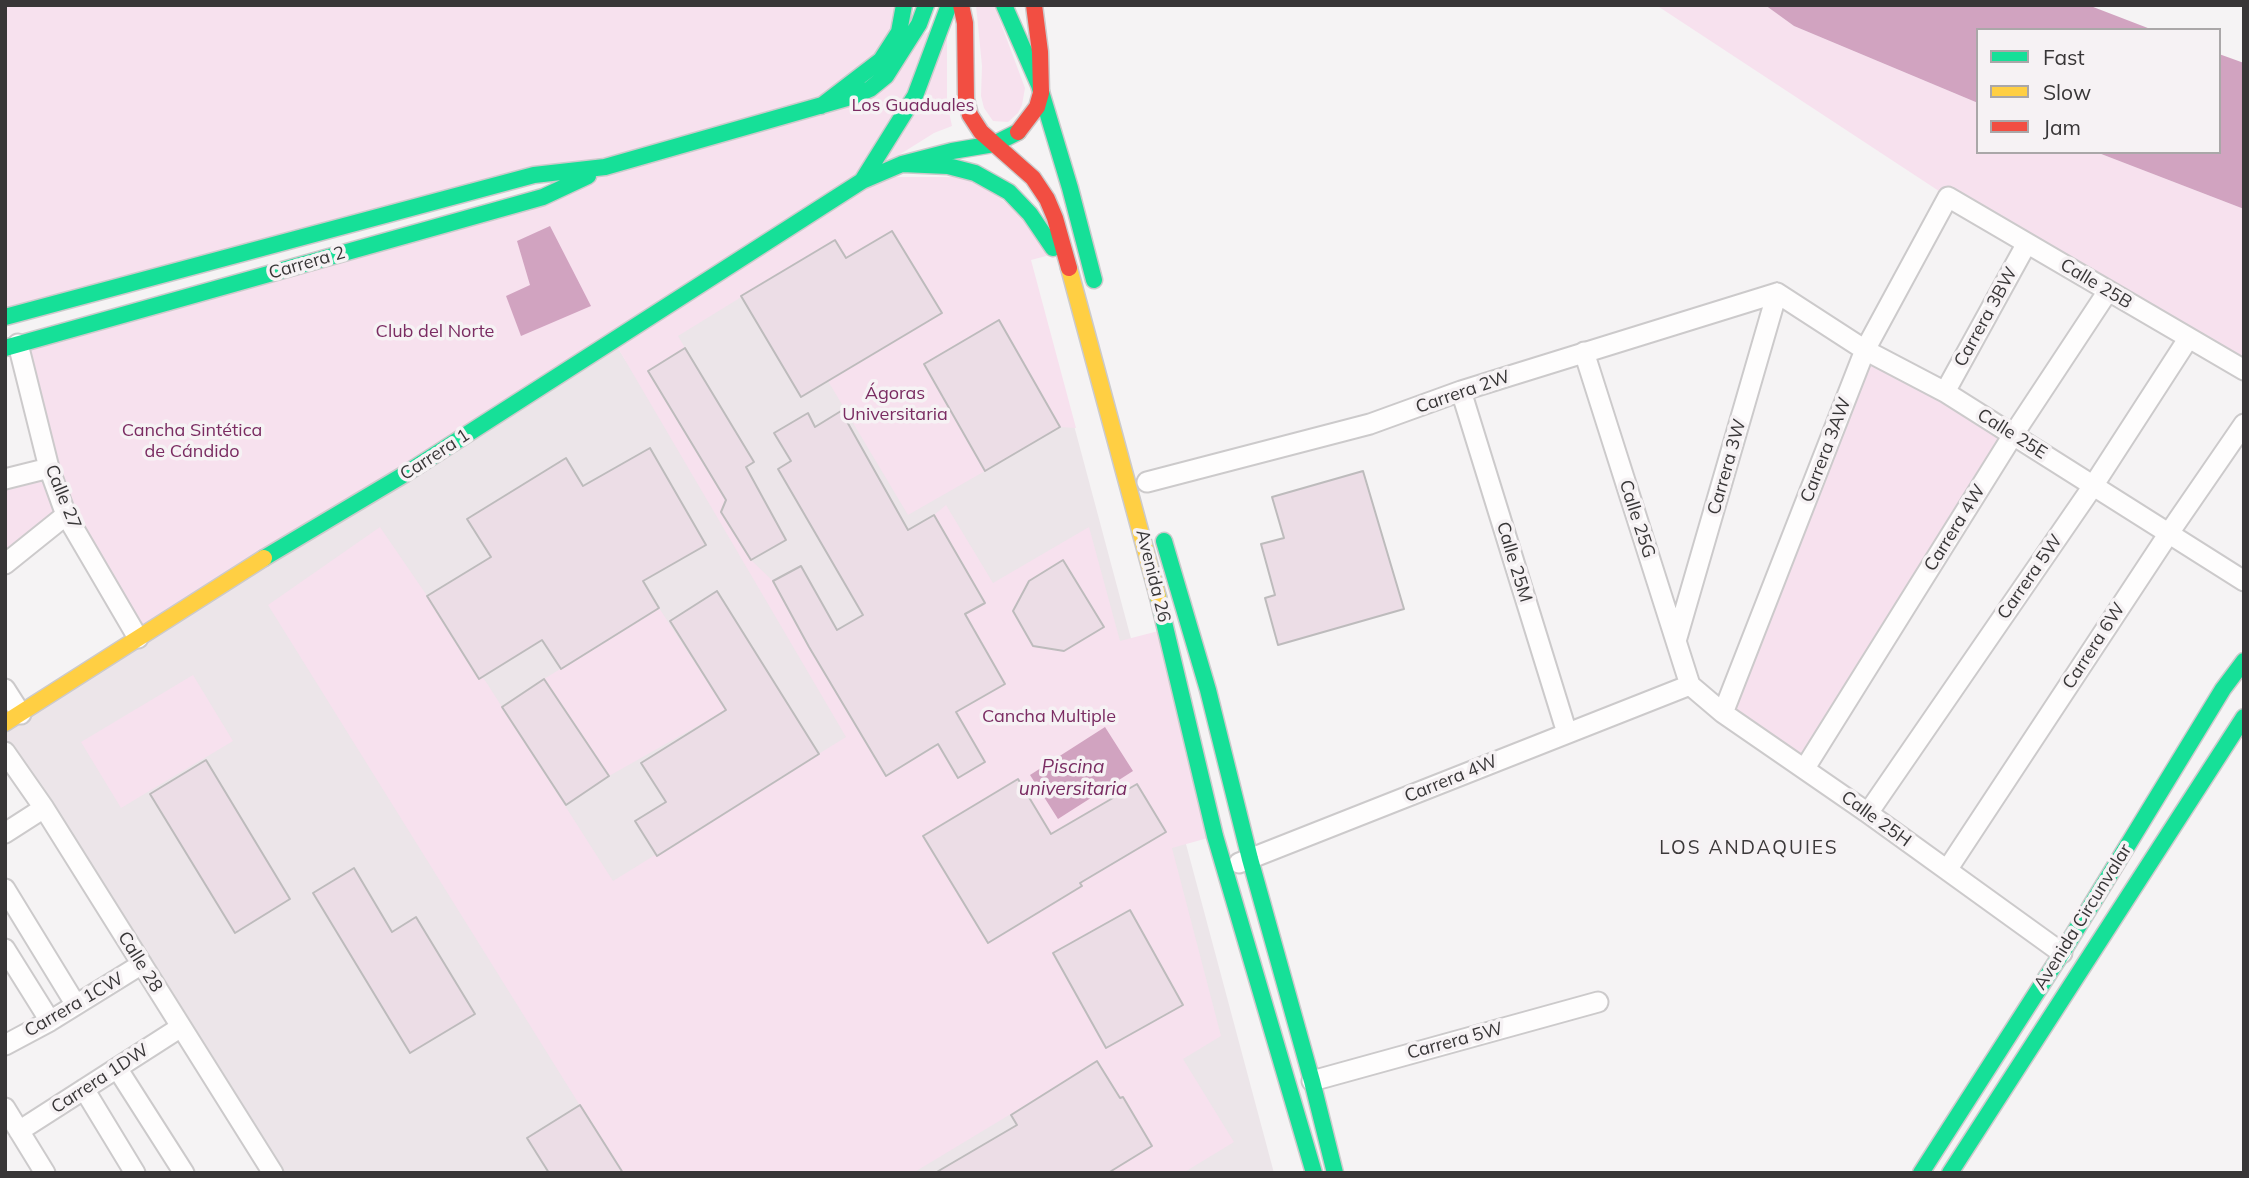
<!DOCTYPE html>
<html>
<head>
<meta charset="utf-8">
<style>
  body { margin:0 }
  #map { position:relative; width:2249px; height:1178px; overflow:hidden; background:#f5f3f4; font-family:Mulish,sans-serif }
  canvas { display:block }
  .frame { position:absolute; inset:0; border:7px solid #383637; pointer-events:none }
  .legend { position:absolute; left:1976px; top:28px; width:245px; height:126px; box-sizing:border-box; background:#f6f2f4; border:2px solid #aaa7a8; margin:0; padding:9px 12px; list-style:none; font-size:21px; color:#383637 }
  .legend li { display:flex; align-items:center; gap:14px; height:35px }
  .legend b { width:35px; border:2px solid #aaa7a8 }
</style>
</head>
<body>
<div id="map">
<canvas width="2249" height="1178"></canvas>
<div class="frame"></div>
<ul class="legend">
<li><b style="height:9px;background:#16e098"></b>Fast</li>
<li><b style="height:9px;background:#ffcf43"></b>Slow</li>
<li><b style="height:9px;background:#f24e42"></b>Jam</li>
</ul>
</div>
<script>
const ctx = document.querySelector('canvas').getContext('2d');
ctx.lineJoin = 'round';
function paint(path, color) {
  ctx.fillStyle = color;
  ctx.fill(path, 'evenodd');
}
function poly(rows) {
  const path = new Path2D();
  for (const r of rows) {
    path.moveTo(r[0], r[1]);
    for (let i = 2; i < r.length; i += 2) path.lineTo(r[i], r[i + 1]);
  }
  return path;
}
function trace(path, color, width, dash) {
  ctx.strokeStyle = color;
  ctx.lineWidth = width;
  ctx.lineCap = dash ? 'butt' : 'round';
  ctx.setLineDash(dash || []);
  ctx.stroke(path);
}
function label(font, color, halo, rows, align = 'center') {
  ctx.font = font + ' Mulish,sans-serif';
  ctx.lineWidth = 7;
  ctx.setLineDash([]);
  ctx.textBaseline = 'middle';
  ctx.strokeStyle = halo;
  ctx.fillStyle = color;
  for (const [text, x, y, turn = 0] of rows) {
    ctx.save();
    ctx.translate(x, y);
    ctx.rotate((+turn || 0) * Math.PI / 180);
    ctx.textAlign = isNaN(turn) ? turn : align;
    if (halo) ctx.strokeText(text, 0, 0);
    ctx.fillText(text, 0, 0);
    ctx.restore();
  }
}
const built = poly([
  [880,202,1030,261,1274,1173,274,1173,5,746,5,724,615,343,626,361]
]);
const green = poly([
  [5,5,904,5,914,38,947,24,947,103,952,126,934,133,864,177,974,177,1065,251,1031,260,1076,428,1060,427,999,321,924,364,985,471,908,515,828,381,942,313,892,231,846,258,834,240,678,336,685,348,649,371,726,500,722,512,751,560,773,581,809,647,886,776,939,745,958,778,985,762,921,653,938,643,973,703,1005,684,965,614,985,602,934,515,946,505,993,583,1089,527,1120,641,1166,629,1215,836,1172,848,1221,1036,1183,1059,1234,1142,1183,1173,1034,1173,1009,1129,1114,1088,1097,1062,913,1173,622,1173,268,605,380,527,488,685,613,881,846,737,615,343,141,635,66,511,5,561,5,482,52,470,14,347,767,122,5,317],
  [976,5,994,5,1025,88,1022,105,1018,113,1008,122,993,121,984,108,981,96,982,66],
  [1656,5,1765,5,1794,26,1978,103,1978,152,2096,152,2244,209,2244,370,1948,197],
  [1871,347,2012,436,1805,767,1726,710],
  [659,608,726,710,609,776,544,679],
  [193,675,233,741,121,808,81,742]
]);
const water = poly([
  [1765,5,2088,5,2153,30,1978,30,1978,103,1794,26],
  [2219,54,2244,63,2244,209,2096,152,2219,152],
  [550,226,591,306,521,336,506,296,530,285,517,241],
  [1105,727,1133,771,1058,819,1030,775]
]);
const building = poly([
  [892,231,942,313,801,397,741,296,835,240,846,258,892,231],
  [999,320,1060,427,985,471,924,364,999,320],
  [685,348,754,462,746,467,786,540,751,560,721,512,726,500,648,371,685,348],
  [841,411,908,530,934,515,985,603,965,614,1005,684,956,712,985,762,958,778,938,744,886,776,809,647,773,581,801,566,837,630,863,615,778,469,791,461,774,433,808,413,815,427,841,411],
  [650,448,706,545,643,581,659,608,561,669,542,640,479,679,427,596,491,557,467,519,566,458,583,486,650,448],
  [1363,471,1404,609,1278,645,1265,598,1275,595,1261,544,1284,538,1272,497,1363,471],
  [1063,560,1104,627,1064,651,1033,646,1013,611,1029,581,1063,560],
  [717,591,819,754,657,856,635,821,666,802,641,763,726,710,670,621,717,591],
  [544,679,609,776,566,805,502,707,544,679],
  [206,760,290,899,235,933,150,794,206,760],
  [1018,779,1051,834,1137,784,1166,832,1080,883,1082,886,988,943,923,836,1018,779],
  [354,868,392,932,416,917,475,1014,410,1053,313,893,354,868],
  [1130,910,1183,1005,1106,1048,1053,953,1130,910],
  [1097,1061,1120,1098,1123,1097,1152,1146,1108,1173,935,1173,1017,1125,1011,1115,1097,1061],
  [580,1105,623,1173,549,1173,527,1138,580,1105]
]);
const street = poly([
  [1777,293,1865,350,1945,392,2244,581],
  [18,344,49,468,66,515,138,638],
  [1584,352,1690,685],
  [1461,391,1567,733],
  [1945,392,2027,243],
  [5,479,49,468],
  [1147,482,1370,424,1461,391,1777,293],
  [5,564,66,515],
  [1676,641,1777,293],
  [1690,685,1723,713,1868,813,2062,953],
  [5,689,21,714],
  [1723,713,1865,350,1948,197,2244,370],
  [5,752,44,808,273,1173],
  [1805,768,2013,435,2108,291],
  [1868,813,2093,486,2188,339],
  [5,833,44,808],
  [1239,863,1690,685],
  [1947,870,2169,533,2244,424],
  [5,889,76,1005],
  [5,949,50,1021],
  [5,1045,50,1021,142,964],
  [117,1068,184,1173],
  [1312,1081,1598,1002],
  [84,1089,135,1173],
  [5,1108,45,1173],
  [19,1131,181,1027]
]);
const fast = poly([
  [1004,5,1039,85,1070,188,1094,280],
  [821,106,881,60,899,32,904,5],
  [902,164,948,166,975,173,1009,192,1030,214,1053,248],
  [862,181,915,96,949,5],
  [5,317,534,175,605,167,854,96,870,89,886,76,919,24,926,5],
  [5,348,543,197,588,176],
  [1164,541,1208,690,1250,859,1312,1081,1335,1173],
  [264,558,405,474,862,181,902,164,952,151,994,144,1018,132],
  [1158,597,1215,836,1314,1173],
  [1921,1173,2062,953,2223,689,2244,661],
  [1950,1173,2244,717]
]);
const slow = poly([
  [1069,268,1158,597],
  [5,723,264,558]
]);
const jam = poly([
  [961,5,965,23,966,99,970,115,981,132,1033,178,1047,199,1055,218,1069,268],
  [1018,132,1037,107,1041,93,1040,52,1034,5]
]);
const parkNames = [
  ["Los Guaduales",913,106],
  ["Club del Norte",435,332],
  ["Ágoras",895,394],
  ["Universitaria",895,415],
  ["Cancha Sintética",192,431],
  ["de Cándido",192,452],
  ["Cancha Multiple",1049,717]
];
const streetNames = [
  ["Carrera 2",307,263,-16],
  ["Calle 25B",2096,284,31],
  ["Carrera 3BW",1986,317,-61],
  ["Carrera 2W",1463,392,-19],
  ["Calle 25E",2012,434,32],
  ["Carrera 3AW",1826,450,-69],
  ["Carrera 1",435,455,-33],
  ["Carrera 3W",1727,467,-74],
  ["Calle 27",63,497,68],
  ["Calle 25G",1637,519,72],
  ["Carrera 4W",1955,528,-58],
  ["Calle 25M",1514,562,73],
  ["Avenida 26",1153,576,76],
  ["Carrera 5W",2030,577,-55],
  ["Carrera 6W",2094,646,-57],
  ["Carrera 4W",1451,779,-22],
  ["Calle 25H",1876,819,36],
  ["Avenida Circunvalar",2083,917,-58],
  ["Calle 28",140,962,58],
  ["Carrera 1CW",74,1005,-30],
  ["Carrera 5W",1455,1041,-15],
  ["Carrera 1DW",100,1079,-33]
];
const waterNames = [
  ["Piscina",1073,767],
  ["universitaria",1073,789]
];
const neighbourhoodNames = [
  ["LOS ANDAQUIES",1749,848]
];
paint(built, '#ece5e9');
paint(green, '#f7e1ee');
paint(water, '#d1a3c0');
paint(building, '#ecdde6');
trace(building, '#bdbbbc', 2);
trace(street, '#cccacb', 23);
trace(fast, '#cccacb', 19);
trace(slow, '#cccacb', 19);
trace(jam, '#cccacb', 19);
trace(street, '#fefdfd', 19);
trace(fast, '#16e098', 16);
trace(slow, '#ffcf43', 16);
trace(jam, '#f24e42', 16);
label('18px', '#7a2c62', '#f6f2f4', parkNames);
label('18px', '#383637', '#f6f2f4', streetNames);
label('italic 19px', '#782b61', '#f6f2f4', waterNames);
ctx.letterSpacing = '2px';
label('19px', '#3b3839', '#f6f2f4', neighbourhoodNames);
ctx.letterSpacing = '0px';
</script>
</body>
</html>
